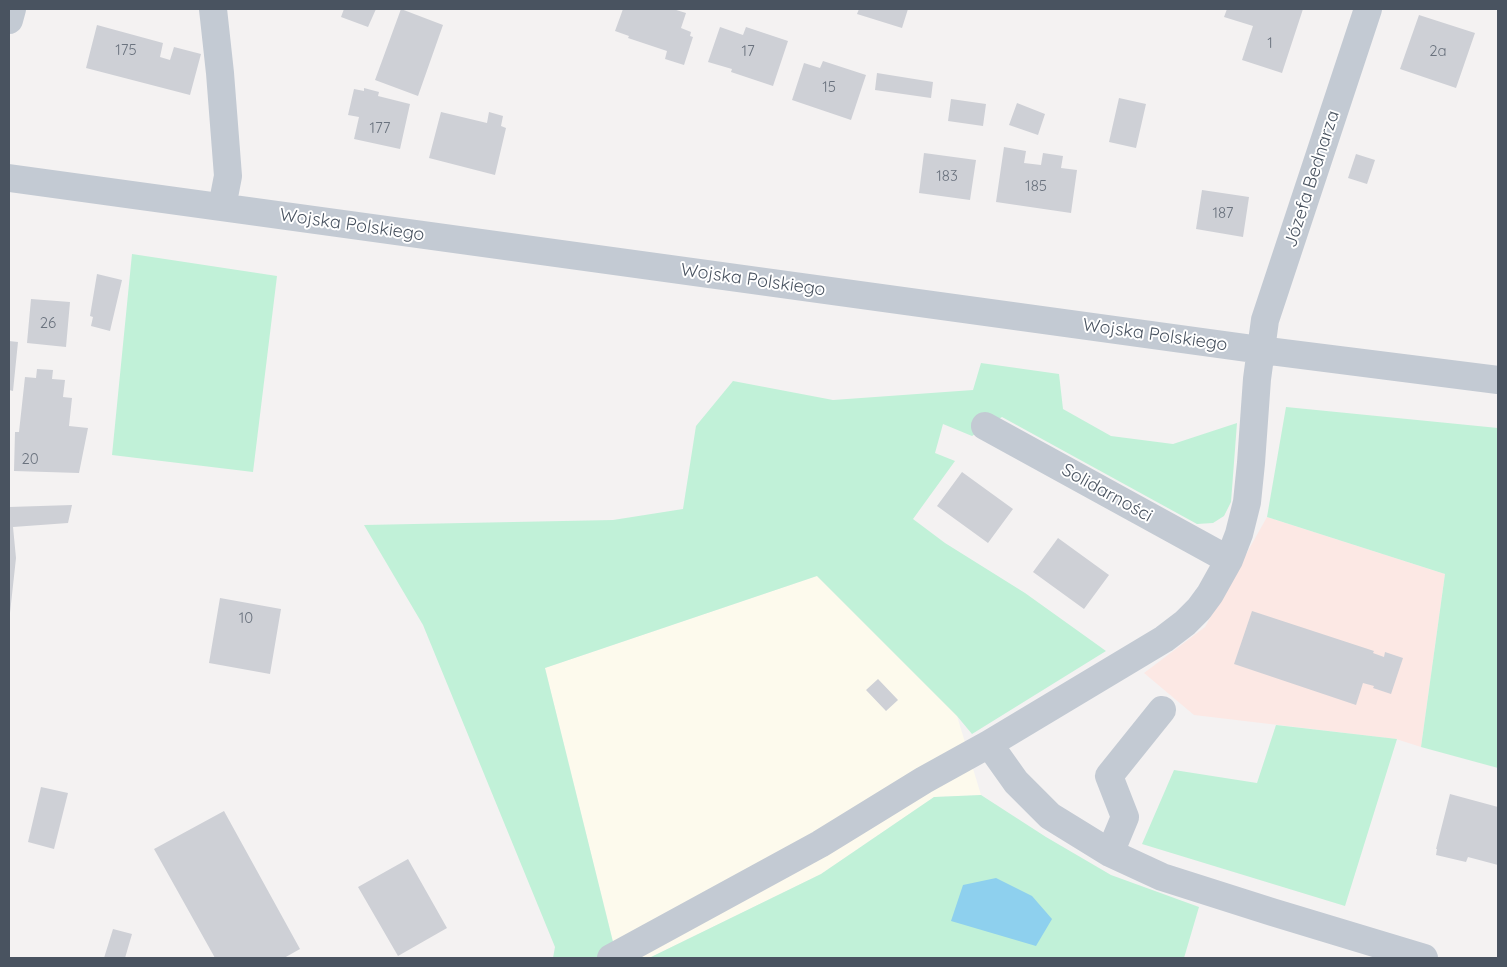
<!DOCTYPE html>
<html>
<head>
<meta charset="utf-8">
<style>
  body { margin:0 }
  #map { position:relative; width:1507px; height:967px; overflow:hidden; background:#f4f2f2; font-family:Quicksand,sans-serif }
  canvas { display:block }
  .frame { position:absolute; inset:0; border:10px solid #495360; pointer-events:none }
</style>
</head>
<body>
<div id="map">
<canvas width="1507" height="967"></canvas>
<div class="frame"></div>
</div>
<script>
const ctx = document.querySelector('canvas').getContext('2d');
ctx.lineJoin = 'round';
function paint(path, color) {
  ctx.fillStyle = color;
  ctx.fill(path, 'evenodd');
}
function poly(rows) {
  const path = new Path2D();
  for (const r of rows) {
    path.moveTo(r[0], r[1]);
    for (let i = 2; i < r.length; i += 2) path.lineTo(r[i], r[i + 1]);
  }
  return path;
}
function trace(path, color, width, dash) {
  ctx.strokeStyle = color;
  ctx.lineWidth = width;
  ctx.lineCap = dash ? 'butt' : 'round';
  ctx.setLineDash(dash || []);
  ctx.stroke(path);
}
function label(font, color, halo, rows, align = 'center') {
  ctx.font = font + ' Quicksand,sans-serif';
  ctx.lineWidth = 4;
  ctx.setLineDash([]);
  ctx.textBaseline = 'middle';
  ctx.strokeStyle = halo;
  ctx.fillStyle = color;
  for (const [text, x, y, turn = 0] of rows) {
    ctx.save();
    ctx.translate(x, y);
    ctx.rotate((+turn || 0) * Math.PI / 180);
    ctx.textAlign = isNaN(turn) ? turn : align;
    if (halo) ctx.strokeText(text, 0, 0);
    ctx.fillText(text, 0, 0);
    ctx.restore();
  }
}
const commercial = poly([
  [817,576,957,716,981,795,934,797,821,874,649,958,617,958,545,668]
]);
const medical = poly([
  [1267,517,1445,574,1421,747,1396,739,1194,715,1144,673,1205,627]
]);
const green = poly([
  [132,254,277,276,253,472,112,455],
  [981,363,1059,374,1063,409,1111,436,1173,444,1237,423,1231,502,1224,516,1213,523,1197,524,1002,417,972,436,943,424,935,453,955,461,913,519,945,543,1025,593,1106,651,972,734,957,716,817,576,545,668,617,958,553,958,555,947,423,625,364,525,613,520,683,509,696,426,733,381,833,400,973,390],
  [1286,407,1498,428,1498,768,1421,747,1445,574,1267,517],
  [1276,725,1397,739,1345,906,1142,844,1174,770,1257,783],
  [981,795,1046,837,1111,875,1199,907,1184,958,649,958,821,874,934,797]
]);
const water = poly([
  [996,878,1032,896,1052,919,1036,946,951,921,963,885]
]);
const building = poly([
  [344,9,376,9,368,27,341,17],
  [401,9,443,25,418,96,375,80],
  [623,9,673,9,686,13,681,28,691,32,690,36,693,37,684,65,665,59,667,51,628,38,629,36,615,31],
  [859,9,908,9,902,28,857,14],
  [1227,9,1303,9,1282,73,1242,60,1253,26,1224,17],
  [1419,15,1475,33,1456,88,1400,69],
  [97,25,163,43,160,57,170,60,174,47,201,54,190,95,86,68],
  [720,27,743,35,746,27,788,41,773,86,731,72,732,69,708,62],
  [823,61,866,75,851,120,792,100,804,63,820,68],
  [877,73,933,82,931,98,875,90],
  [364,88,379,92,378,96,410,104,400,149,354,139,359,117,348,115,354,89,364,91],
  [1119,98,1146,104,1136,148,1109,142],
  [951,99,986,104,983,126,948,121],
  [1017,103,1045,114,1038,135,1009,125],
  [441,112,487,123,489,112,503,116,501,126,506,128,495,175,429,158],
  [1004,147,1026,151,1024,163,1041,165,1043,153,1063,156,1061,168,1077,170,1071,213,996,202],
  [924,153,976,160,970,200,919,193],
  [1356,154,1375,160,1367,184,1348,178],
  [1202,190,1249,197,1243,237,1196,229],
  [97,274,122,280,110,331,91,326,93,317,90,316],
  [31,299,70,302,66,347,27,343],
  [9,341,18,342,13,391,9,390],
  [37,369,53,370,52,379,65,380,63,397,72,398,69,426,88,428,79,473,14,471,15,432,19,432,25,377,36,378],
  [962,472,1013,509,988,543,937,506],
  [72,505,68,523,13,527,16,558,10,613,9,613,9,507],
  [1058,538,1109,575,1084,609,1033,572],
  [220,598,281,609,270,674,209,663],
  [1252,611,1374,651,1373,653,1384,657,1385,652,1403,658,1391,694,1373,688,1374,686,1363,683,1356,705,1234,664],
  [878,679,898,700,886,711,866,690],
  [41,787,68,793,54,849,28,842],
  [1450,794,1498,807,1498,865,1468,857,1466,862,1436,855,1437,849,1436,849],
  [224,811,300,949,284,958,215,958,154,849],
  [408,859,447,928,398,956,358,887],
  [113,929,132,934,125,958,104,958]
]);
const minor = poly([
  [213,9,220,73,228,176,222,207],
  [9,20,12,9],
  [9,178,1261,350,1498,380],
  [985,426,1229,560],
  [989,744,1164,639,1185,623,1199,609,1210,594,1229,560,1239,534,1247,502,1251,463,1257,379,1265,320,1368,9],
  [1110,853,1125,817,1109,776,1162,710],
  [611,958,820,844,924,780,989,744,1016,782,1050,816,1110,853,1162,877,1272,912,1424,958]
]);
const numberNames = [
  ["1",1270,43],
  ["175",126,50],
  ["17",748,51],
  ["2a",1438,51],
  ["15",829,87],
  ["177",380,128],
  ["183",947,176],
  ["185",1036,186],
  ["187",1223,213],
  ["26",48,323],
  ["20",30,459],
  ["10",246,618]
];
const streetNames = [
  ["Józefa Bednarza",1312,179,-72],
  ["Wojska Polskiego",352,225,8],
  ["Wojska Polskiego",753,280,8],
  ["Wojska Polskiego",1155,335,8],
  ["Solidarności",1107,493,29]
];
paint(commercial, '#fdfaed');
paint(medical, '#fce8e4');
paint(green, '#c1f1d8');
paint(water, '#8ed0ee');
paint(building, '#ced0d6');
trace(minor, '#c3cad3', 28);
label('15px', '#6a727e', null, numberNames);
label('18px', '#495360', '#fff', streetNames);
</script>
</body>
</html>
